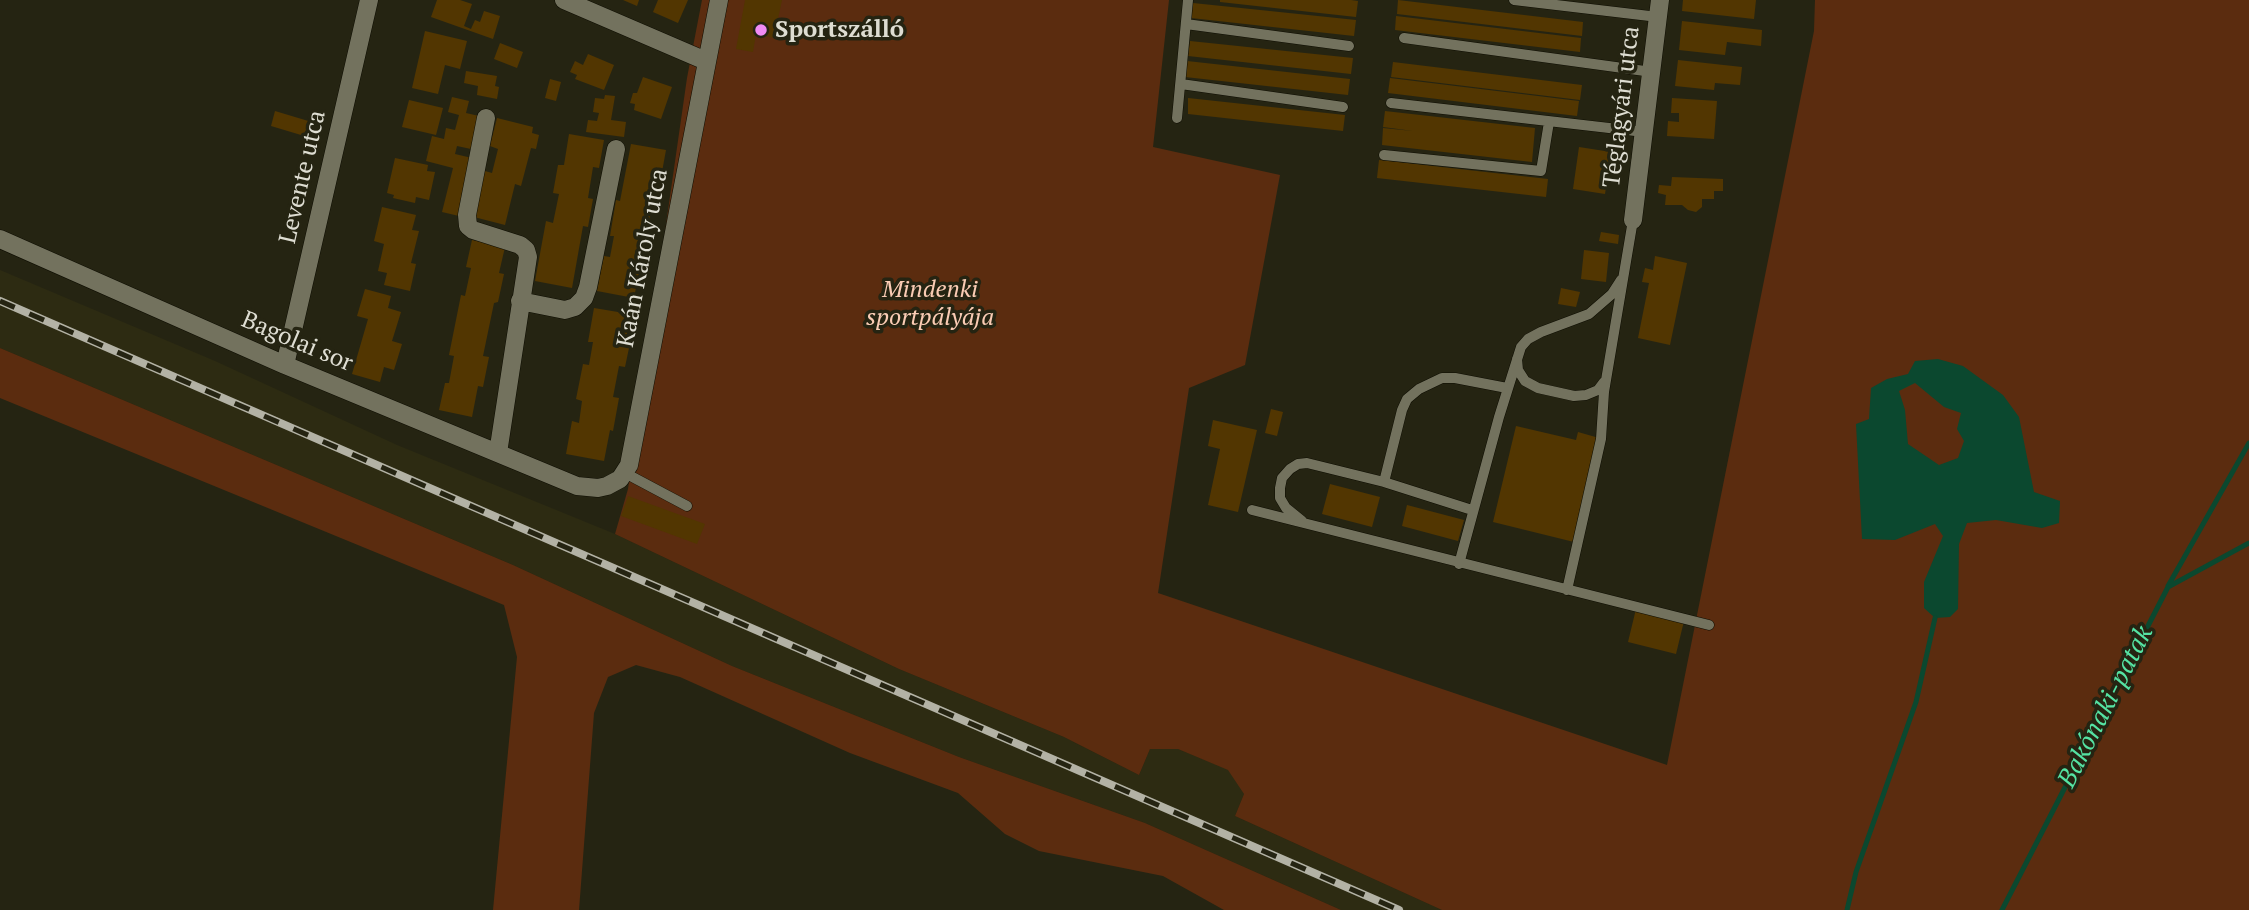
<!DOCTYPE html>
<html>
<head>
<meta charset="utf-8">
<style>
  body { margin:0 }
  canvas { display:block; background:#252412 }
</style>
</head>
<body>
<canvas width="2249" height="910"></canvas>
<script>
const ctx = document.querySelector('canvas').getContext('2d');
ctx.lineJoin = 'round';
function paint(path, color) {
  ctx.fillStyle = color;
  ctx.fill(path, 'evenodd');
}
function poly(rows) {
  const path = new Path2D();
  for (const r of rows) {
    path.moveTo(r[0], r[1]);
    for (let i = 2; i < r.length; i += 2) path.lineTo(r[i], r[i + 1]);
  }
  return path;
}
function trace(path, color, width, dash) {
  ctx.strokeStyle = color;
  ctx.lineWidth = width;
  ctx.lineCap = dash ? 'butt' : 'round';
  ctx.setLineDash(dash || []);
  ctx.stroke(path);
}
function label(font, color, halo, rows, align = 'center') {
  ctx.font = font + ' "PT Serif",serif';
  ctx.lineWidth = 7;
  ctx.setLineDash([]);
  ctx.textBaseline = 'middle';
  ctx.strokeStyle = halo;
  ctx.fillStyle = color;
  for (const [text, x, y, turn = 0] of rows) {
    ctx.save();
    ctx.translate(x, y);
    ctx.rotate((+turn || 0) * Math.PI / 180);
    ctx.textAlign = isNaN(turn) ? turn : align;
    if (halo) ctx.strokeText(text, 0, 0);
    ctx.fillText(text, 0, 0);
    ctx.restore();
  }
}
const built = poly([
  [0,270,215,361,397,445,615,534,899,669,1064,737,1139,775,1150,749,1178,749,1229,770,1244,794,1235,816,1442,910,1341,910,1145,823,959,757,732,666,513,565,0,348]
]);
const green = poly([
  [702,0,1169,0,1153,147,1280,175,1245,365,1189,388,1158,593,1667,765,1814,31,1815,0,2249,0,2249,910,1442,910,1235,816,1244,794,1228,770,1178,749,1150,749,1139,775,1064,737,899,669,615,534,628,489,687,78],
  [0,348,513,565,732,666,959,757,1145,823,1341,910,1224,910,1163,876,1039,851,1005,834,958,793,850,753,680,677,636,665,608,677,594,713,579,910,493,910,517,657,504,605,0,398]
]);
const water = poly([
  [1938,359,1963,366,2003,395,2019,417,2034,492,2060,501,2059,523,2042,528,1996,520,1967,523,1959,544,1958,609,1950,617,1935,618,1924,608,1924,582,1943,536,1935,524,1895,540,1862,539,1856,424,1869,419,1871,388,1887,379,1908,374,1915,361],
  [1915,383,1944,407,1961,413,1957,429,1964,441,1958,458,1939,465,1908,444,1905,410,1899,391]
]);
const stream = poly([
  [2168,586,2249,443],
  [1847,910,1856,872,1916,702,1935,618],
  [2002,910,2168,587,2249,543]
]);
const building = poly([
  [437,0,460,0,472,4,464,26,471,29,475,20,480,22,484,11,500,16,493,39,431,17],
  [623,0,639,0,637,6],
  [658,0,688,0,678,23,653,12],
  [745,0,782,0,774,38,756,34,753,52,736,49],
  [1220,0,1351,0,1358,1,1356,17,1220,2],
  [1398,0,1583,22,1582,36,1397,14],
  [1683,0,1756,0,1754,19,1682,11],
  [1193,3,1356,20,1354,36,1191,18],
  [1396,16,1581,38,1580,52,1395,30],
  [1682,21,1762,30,1761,46,1727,42,1725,55,1679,50],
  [425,31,467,41,460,69,445,65,438,94,412,88],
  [1190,41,1353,58,1351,74,1188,56],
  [500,43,523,52,517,68,494,59],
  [588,54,614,65,604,90,575,79,577,75,570,72,575,61,583,65],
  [1678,60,1742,67,1740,85,1715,83,1714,90,1675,86],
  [1187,61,1350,79,1348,95,1185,77],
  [1393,62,1582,85,1580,100,1391,77],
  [466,71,497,76,495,86,499,87,497,99,477,95,478,86,464,83],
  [643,77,672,87,661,119,634,110,635,104,630,103,633,93,637,93],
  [1390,78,1579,101,1577,116,1388,93],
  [550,79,561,82,556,101,545,98],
  [605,95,615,96,611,120,626,122,624,137,586,132,588,120,597,121,599,113,593,112,595,98,604,99],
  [452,97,469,101,466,113,479,116,471,149,457,146,455,154,472,158,459,216,442,212,453,168,426,161,432,136,444,139,446,128,455,130,459,115,448,112],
  [1188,98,1345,115,1343,131,1188,114],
  [1672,98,1717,101,1714,139,1667,136,1668,121,1679,122,1679,113,1671,113],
  [409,100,443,108,436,135,402,127],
  [275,111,315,123,311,138,271,126],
  [1385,111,1535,128,1532,162,1382,145,1383,128,1413,131,1383,127],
  [497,118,533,127,532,133,539,135,536,149,531,148,521,186,515,184,505,225,474,217,485,171,492,173,498,149,490,146],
  [569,134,604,140,599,168,593,167,588,198,593,199,588,227,583,226,572,288,535,281,546,221,553,223,559,194,553,193,558,165,564,165],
  [631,144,666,150,655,210,651,209,647,233,651,233,646,263,641,262,634,298,597,291,604,256,610,257,614,236,610,236,616,200,620,201],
  [1579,147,1611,152,1610,160,1618,161,1615,175,1608,174,1605,194,1573,189],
  [395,158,428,165,427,171,435,172,429,200,416,197,415,203,393,198,394,195,387,193],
  [1379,160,1548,179,1546,197,1377,178],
  [1672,177,1723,179,1723,191,1714,191,1714,199,1702,199,1702,207,1696,212,1688,210,1682,205,1665,205,1666,195,1658,193,1659,185,1671,186],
  [382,207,416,215,412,230,419,231,411,263,416,264,410,291,384,285,387,273,378,271,384,244,374,241],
  [1601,232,1619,235,1618,244,1599,241],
  [472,240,505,247,499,273,504,274,498,302,494,303,483,356,489,357,483,387,478,386,472,417,439,410,445,383,449,383,454,356,449,355,461,295,465,296,471,268,466,267],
  [1584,250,1609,253,1606,282,1581,279],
  [1655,256,1687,263,1670,345,1638,338,1649,283,1642,282,1645,268,1653,270],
  [1561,288,1580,292,1576,307,1558,304],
  [365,289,391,296,388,308,401,312,392,341,402,344,394,370,384,367,380,382,352,374,368,319,357,316],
  [594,308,630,314,625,347,629,348,625,367,619,366,613,397,619,398,613,431,610,430,604,461,566,454,572,421,579,423,582,401,576,399,583,364,589,365,593,342,588,342],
  [1271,409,1283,412,1277,436,1265,433],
  [1213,420,1257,430,1238,512,1208,505,1220,449,1208,446],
  [1516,426,1576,440,1578,432,1599,438,1574,542,1493,522],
  [1330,484,1380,497,1372,527,1322,514],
  [628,496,705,524,697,544,621,516],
  [1407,505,1464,520,1458,541,1402,526],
  [1636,609,1684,621,1676,654,1628,642]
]);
const lane = poly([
  [1514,0,1658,17],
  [1186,24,1349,46],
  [1404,38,1652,72],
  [1181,84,1343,107],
  [1391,103,1644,132],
  [1177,118,1188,0],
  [1384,155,1541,171,1549,122],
  [1517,359,1518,370,1525,381,1538,388,1574,396,1586,395,1598,390,1604,382],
  [625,473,687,506],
  [1384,482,1402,410,1407,399,1419,389,1442,378,1455,378,1507,388],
  [1252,510,1709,625],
  [1302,521,1286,508,1280,498,1280,488,1282,478,1290,469,1298,464,1307,463,1384,482,1472,510],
  [1459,564,1499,417,1521,347,1528,339,1541,332,1589,314,1612,294,1621,280],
  [1567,590,1601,439,1604,392,1633,220]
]);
const street = poly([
  [564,0,706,61],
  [486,118,467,215,468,226,473,230,520,245,526,250,528,257,498,453],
  [1633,220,1660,0],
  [0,239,285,365,577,486,598,488,607,486,620,479,629,465,719,0],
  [520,301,565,310,575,307,584,298,588,287,616,149],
  [285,365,369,0]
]);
const rail = poly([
  [0,301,1399,910]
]);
const markers = [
  [761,30,7,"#f08bf5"]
];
const poiNames = [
  ["Sportszálló",775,30]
];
const streetNames = [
  ["Téglagyári utca",1622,107,-83],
  ["Levente utca",303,177,-77],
  ["Kaán Károly utca",643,258,-79],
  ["Bagolai sor",297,342,23]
];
const parkNames = [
  ["Mindenki",930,290],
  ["sportpályája",930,318]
];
const waterNames = [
  ["Bakónaki-patak",2106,707,-63]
];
paint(built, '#2d2b12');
paint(green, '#5b2c0f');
paint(water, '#0b482f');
trace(stream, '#0b482f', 5);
paint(building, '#523601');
trace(lane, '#0e0d01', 11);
trace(street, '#0e0d01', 19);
trace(lane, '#73725e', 10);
trace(street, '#73725e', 18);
trace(rail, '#b3b2a5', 8);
trace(rail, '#252412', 5, [16]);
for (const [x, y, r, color] of markers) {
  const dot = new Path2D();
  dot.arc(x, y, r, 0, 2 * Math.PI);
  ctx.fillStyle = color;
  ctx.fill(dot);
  trace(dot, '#252412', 2.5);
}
label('bold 24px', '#deddd2', '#252412', poiNames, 'left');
label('24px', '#deddd2', '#252412', streetNames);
label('italic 24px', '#faccb4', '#252412', parkNames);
label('italic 26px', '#55e3a3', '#252412', waterNames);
</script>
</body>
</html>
